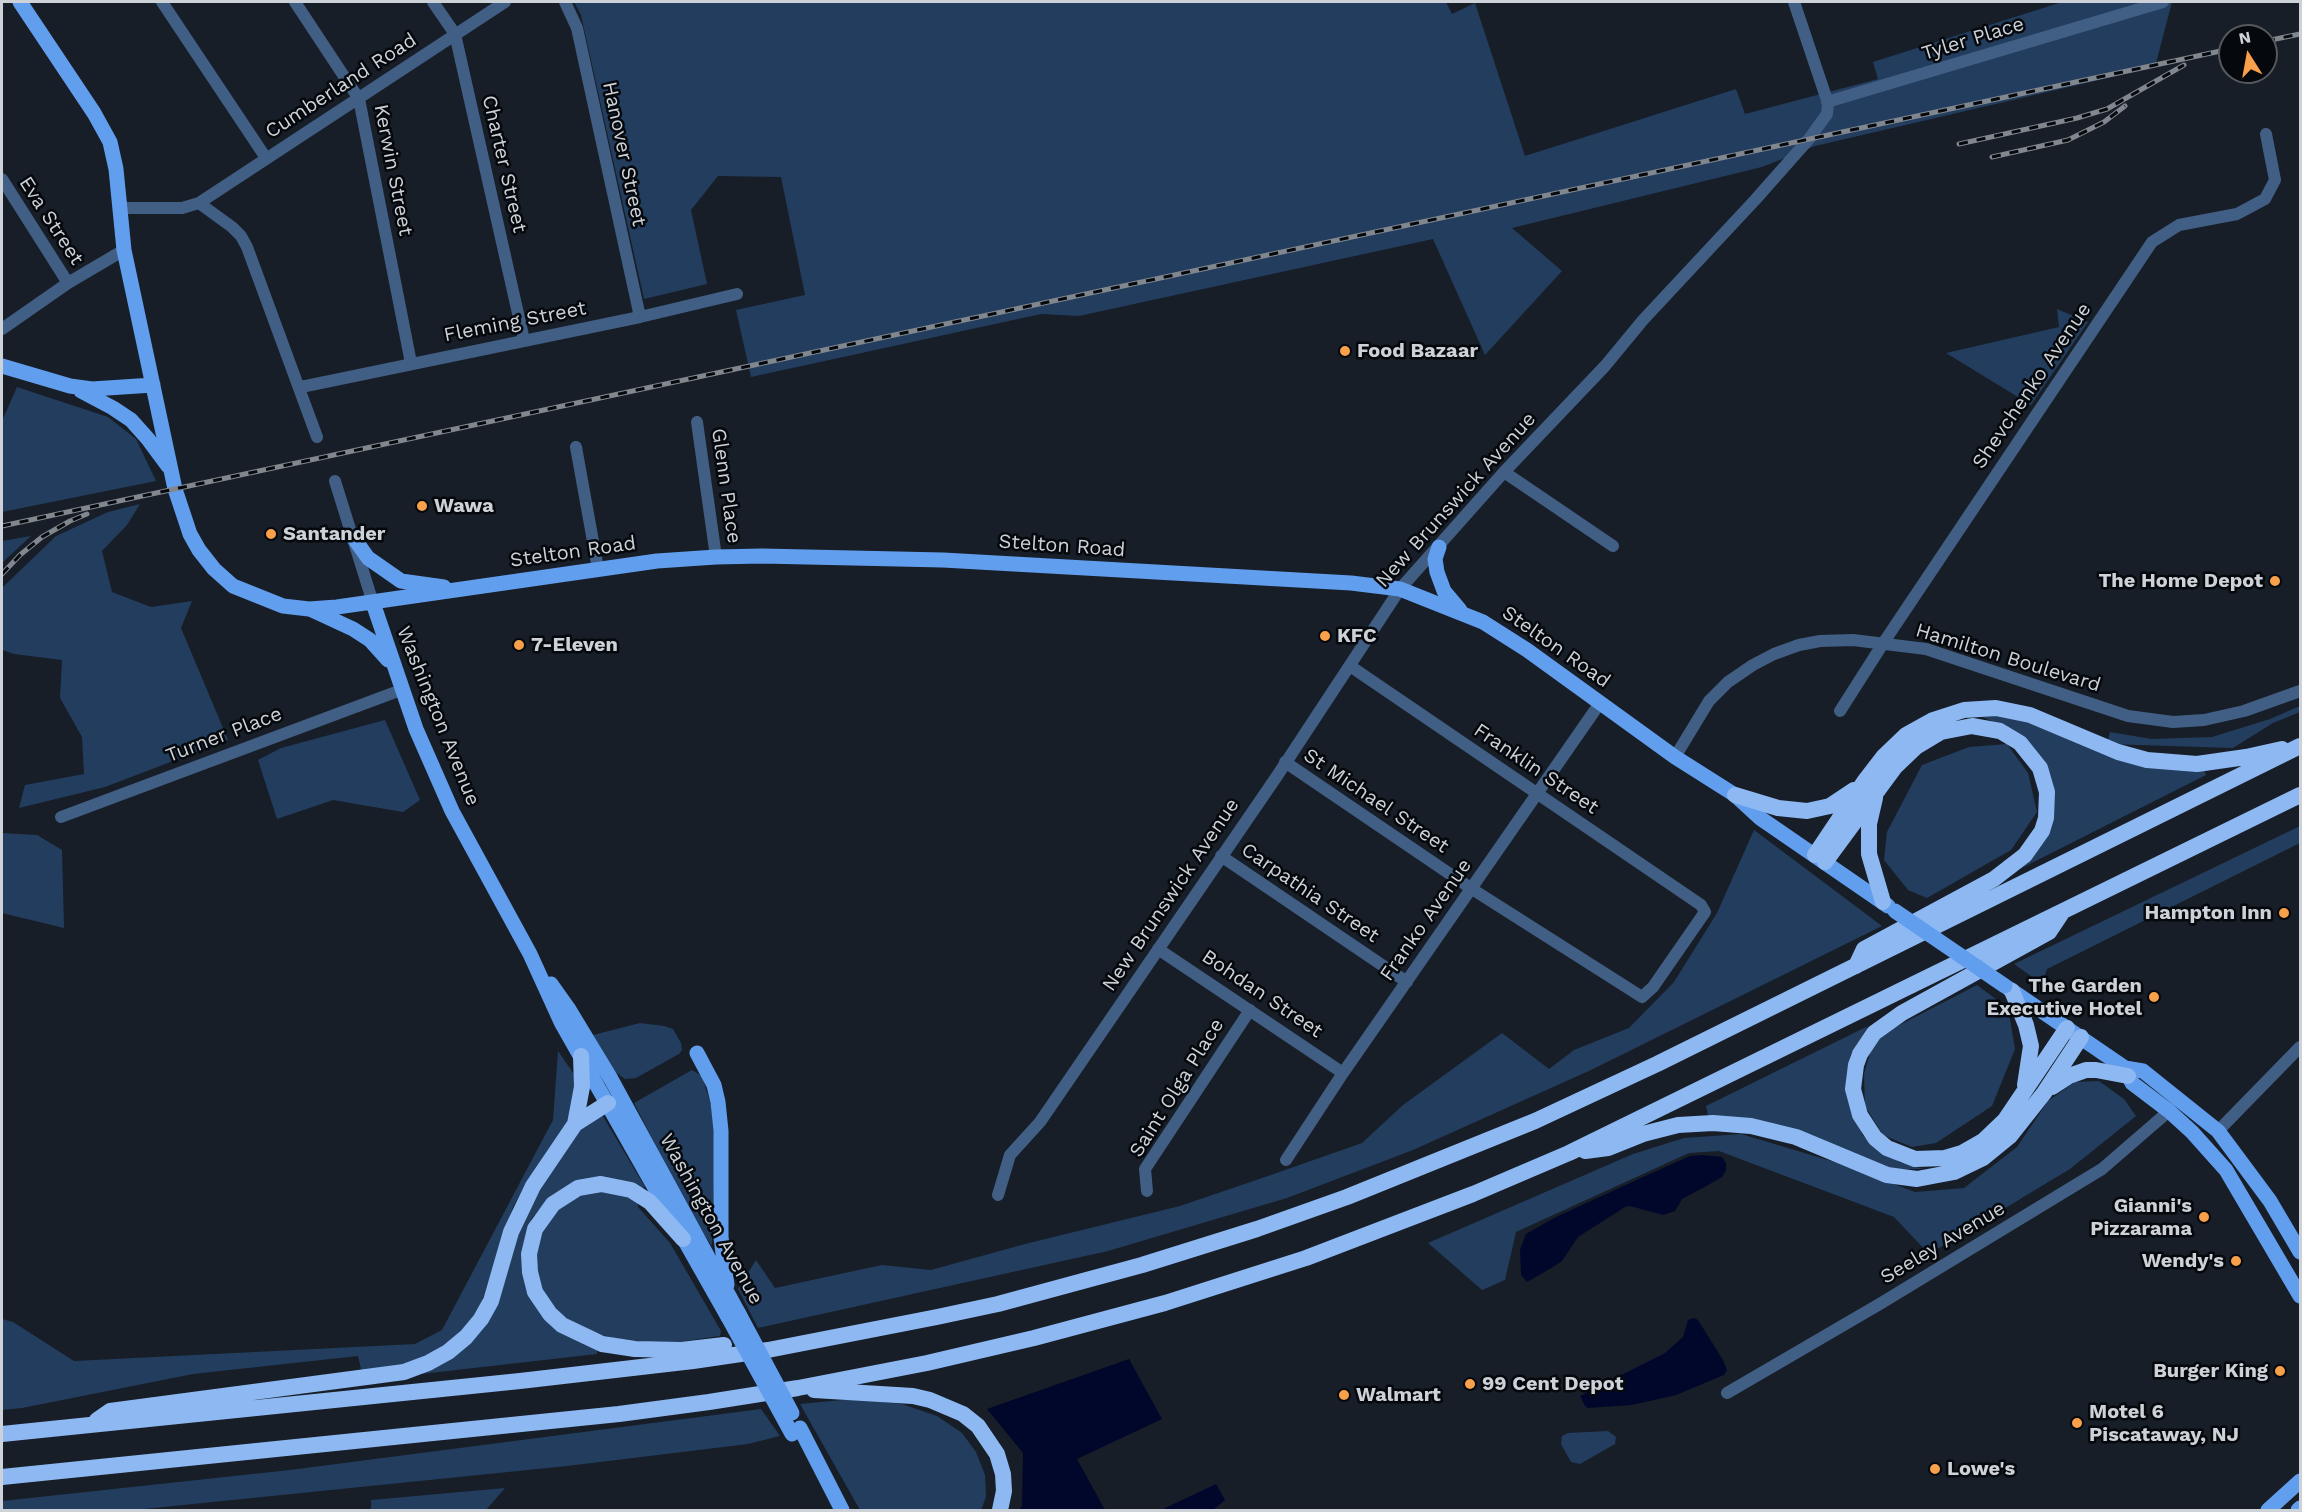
<!DOCTYPE html>
<html>
<head>
<meta charset="utf-8">
<style>
  body { margin:0 }
  #map { position:relative; width:2302px; height:1512px; overflow:hidden; background:#171e27; font-family:"Work Sans",sans-serif }
  canvas { display:block }
  .frame { position:absolute; inset:0; border:3px solid #cdd2d8; pointer-events:none }
  .north { position:absolute; left:2218px; top:24px; width:60px; height:60px; box-sizing:border-box; background:#05080c; border:2px solid #55595e; border-radius:50%; rotate:349deg; font-size:16px; font-weight:700; line-height:24px; text-align:center; color:#cdd2d8 }
  .north::after { content:''; display:block; margin:auto; width:21px; height:27px; background:#f8a14a; clip-path:polygon(50% 0,100% 100%,50% 72%,0 100%) }
</style>
</head>
<body>
<div id="map">
<canvas width="2302" height="1512"></canvas>
<div class="frame"></div>
<div class="north">N</div>
</div>
<script>
const ctx = document.querySelector('canvas').getContext('2d');
ctx.lineJoin = 'round';
function paint(path, color) {
  ctx.fillStyle = color;
  ctx.fill(path, 'evenodd');
}
function poly(rows) {
  const path = new Path2D();
  for (const r of rows) {
    path.moveTo(r[0], r[1]);
    for (let i = 2; i < r.length; i += 2) path.lineTo(r[i], r[i + 1]);
  }
  return path;
}
function trace(path, color, width, dash) {
  ctx.strokeStyle = color;
  ctx.lineWidth = width;
  ctx.lineCap = dash ? 'butt' : 'round';
  ctx.setLineDash(dash || []);
  ctx.stroke(path);
}
function label(font, color, halo, rows, align = 'center') {
  ctx.font = font + ' "Work Sans",sans-serif';
  ctx.lineWidth = 5;
  ctx.setLineDash([]);
  ctx.textBaseline = 'middle';
  ctx.strokeStyle = halo;
  ctx.fillStyle = color;
  for (const [text, x, y, turn = 0] of rows) {
    ctx.save();
    ctx.translate(x, y);
    ctx.rotate((+turn || 0) * Math.PI / 180);
    ctx.textAlign = isNaN(turn) ? turn : align;
    if (halo) ctx.strokeText(text, 0, 0);
    ctx.fillText(text, 0, 0);
    ctx.restore();
  }
}
const green = poly([
  [574,2,1446,2,1452,14,1475,3,1525,156,1736,89,1745,114,1878,79,1873,62,2062,2,2172,2,2155,67,1815,146,1762,167,1512,228,1562,271,1485,355,1433,239,1079,316,1041,314,751,377,736,310,805,295,781,177,718,176,691,210,707,284,644,299,581,15],
  [2057,309,2088,322,2031,405,1946,353,2059,327],
  [17,387,108,417,136,439,156,481,2,512,2,421],
  [140,504,127,525,102,551,112,592,151,607,192,601,181,628,228,740,105,787,19,808,25,785,84,774,82,737,60,698,62,660,14,654,2,650,2,588,56,536,108,512],
  [31,536,2,563,2,541],
  [2300,706,2300,712,2273,723,2233,748,2107,744,2110,732,2152,739,2212,737,2270,719],
  [1978,715,1999,715,2204,769,2206,775,1998,880,2014,870,2054,797,2003,726],
  [385,720,420,800,403,812,333,800,277,819,258,760,281,748],
  [2007,744,2028,773,2037,812,2011,850,1927,898,1908,890,1884,860,1887,832,1922,765,1969,747],
  [2300,826,2300,843,2047,969,2042,984,2014,964],
  [1754,830,1882,926,1591,1070,1413,1150,1287,1198,1108,1251,758,1328,738,1289,756,1260,775,1288,882,1265,931,1270,1025,1244,1180,1206,1268,1176,1362,1143,1403,1105,1502,1033,1549,1069,1574,1050,1629,1028,1674,982,1717,913],
  [2,833,37,835,62,850,64,928,2,913],
  [1977,985,2008,1008,2015,1049,1992,1106,1936,1143,1912,1147,1883,1135,1865,1106,1864,1074,1871,1050,1884,1033],
  [640,1023,664,1026,673,1029,681,1043,682,1050,679,1054,636,1078,625,1079,614,1071,593,1035],
  [1868,1026,1850,1056,1847,1098,1863,1136,1899,1162,1924,1169,1885,1169,1708,1115,1706,1106],
  [558,1051,578,1080,566,1127,526,1183,513,1207,480,1307,474,1318,447,1345,405,1365,362,1373,358,1356,193,1374,22,1408,2,1410,2,1319,13,1322,74,1361,415,1344,442,1330,553,1120],
  [692,1070,702,1076,711,1105,715,1150,712,1246,691,1215,634,1103],
  [2099,1081,2124,1099,2136,1116,2070,1169,1929,1254,1894,1217,1719,1151,1689,1153,1516,1232,1505,1280,1482,1290,1428,1243,1633,1154,1684,1138,1741,1134,1838,1163,1915,1192,1964,1188,2017,1147,2048,1101,2075,1082],
  [601,1113,645,1187,640,1189,619,1180,543,1205,532,1218,524,1241,526,1285,597,1349,597,1354,412,1375,461,1350,521,1216,579,1128],
  [603,1190,638,1199,638,1207,670,1243,721,1331,720,1336,664,1344,613,1338,592,1332,572,1322,552,1307,541,1290,535,1253,546,1218,584,1193],
  [853,1399,902,1404,937,1416,962,1433,976,1452,985,1475,986,1497,981,1510,860,1510,800,1404],
  [761,1409,780,1436,748,1444,567,1466,134,1510,2,1510,2,1501,290,1470],
  [1608,1431,1616,1437,1615,1444,1580,1464,1571,1462,1561,1444,1562,1436,1568,1433],
  [505,1488,486,1510,371,1510,371,1500]
]);
const water = poly([
  [1702,1155,1722,1157,1726,1163,1726,1170,1722,1177,1710,1184,1682,1199,1675,1211,1663,1215,1630,1206,1625,1207,1578,1237,1562,1261,1553,1267,1527,1282,1521,1275,1520,1250,1526,1234,1556,1217,1641,1178,1690,1156],
  [1694,1318,1698,1320,1723,1360,1727,1370,1724,1375,1676,1395,1632,1405,1588,1408,1585,1406,1580,1396,1665,1353,1683,1337,1688,1320],
  [1129,1359,1162,1419,1077,1459,1105,1510,1019,1510,1022,1506,1023,1453,987,1409],
  [1216,1484,1225,1500,1213,1510,1161,1510]
]);
const minor = poly([
  [162,2,266,158],
  [295,2,359,99,411,363],
  [433,2,455,34,524,340],
  [565,2,577,28,640,317],
  [1827,102,2163,2],
  [2,179,68,283],
  [199,203,505,2],
  [120,208,182,208,199,203,232,227,241,236,247,247,317,437],
  [2,329,68,283,124,250],
  [301,387,640,317,737,294],
  [697,422,716,557],
  [576,447,598,569],
  [1504,472,1613,546],
  [335,481,373,603],
  [1840,711,1884,642,2152,242,2179,225,2237,214,2265,199,2275,180,2266,134],
  [1675,757,1709,701,1728,682,1753,665,1774,654,1799,645,1820,641,1853,640,1926,649,2128,716,2173,722,2204,720,2244,711,2300,691],
  [1285,762,1472,889,1642,997,1653,987,1705,912,1701,905,1350,666],
  [61,817,401,690],
  [1221,856,1407,982],
  [1158,949,1343,1073],
  [2218,1131,2300,1047],
  [1286,1160,1343,1073,1600,703],
  [1147,1191,1145,1169,1250,1010],
  [998,1195,1010,1155,1040,1122,1277,776,1400,589,1504,472,1605,366,1643,320,1755,200,1809,139,1827,114,1828,103,1794,2],
  [1727,1393,1878,1305,2102,1169,2169,1111]
]);
const major = poly([
  [20,2,94,113,110,142,116,169,124,250,175,489,190,534,199,550,214,569,233,586,283,606,309,609,337,607,657,561,716,557,762,556,943,560,1351,583,1400,589,1483,622,1527,650,1675,757,1735,795,1760,818,1888,906],
  [2,366,70,386,92,389,153,385],
  [81,391,113,408,131,420,148,439,168,466],
  [353,537,368,558,401,581,444,587],
  [1439,547,1435,559,1437,572,1444,591,1460,610],
  [373,603,416,729,452,811,530,954,561,1022,728,1317],
  [312,610,353,629,370,640,388,660],
  [551,984,568,1008,611,1079,739,1314],
  [2008,988,2125,1068,2143,1071,2218,1131,2270,1201,2300,1252],
  [697,1053,714,1085,718,1102,721,1131,721,1237,727,1285],
  [2125,1068,2132,1083,2169,1111,2192,1132,2226,1170,2300,1296],
  [800,1428,842,1510],
  [2268,1510,2300,1481],
  [2298,1510,2300,1508]
]);
const highway = poly([
  [1735,795,1778,808,1807,811,1830,806,1854,790],
  [1875,798,1869,824,1869,854,1883,902],
  [1815,855,1864,782,1884,756,1906,735,1933,720,1964,710,1996,708,2030,715,2118,752,2147,760,2197,764,2246,757,2282,749],
  [1825,862,1895,767,1916,747,1941,732,1972,726,2000,731,2020,743,2040,768,2047,792,2046,818,2042,831,2025,855,1994,879,1864,949,1856,966],
  [2061,914,2049,932,1902,1013,1874,1033,1860,1054,1856,1065,1853,1089,1860,1115,1875,1138,1887,1148,1915,1159,1945,1158,1962,1153,1983,1141,2005,1120,2067,1028],
  [2012,991,2026,1025,2031,1046,2025,1085],
  [2052,1087,2069,1076,2086,1070,2096,1070,2128,1076],
  [575,1124,582,1087,581,1056],
  [1585,1151,1608,1148,1643,1134,1678,1125,1713,1123,1751,1126,1796,1137,1887,1175,1917,1179,1954,1172,1983,1158,2010,1136,2044,1093,2081,1037],
  [683,1239,650,1202,631,1190,601,1184,578,1188,553,1204,535,1229,529,1254,530,1272,535,1292,550,1314,562,1325,602,1344,635,1349,681,1350,724,1345],
  [814,1390,913,1396,930,1400,963,1414,978,1426,997,1454,1003,1474,1004,1491,1000,1510],
  [97,1420,110,1411,404,1372,428,1363,448,1352,466,1337,481,1319,491,1301,511,1232,533,1186,575,1124,608,1103],
  [2,1434,520,1381,693,1361,768,1350,937,1317,998,1304,1142,1265,1257,1229,1347,1197,1535,1121,1657,1064,2300,746],
  [2,1477,619,1414,709,1402,798,1388,927,1363,1034,1338,1165,1303,1306,1258,1473,1194,1569,1153,2300,795]
]);
const rail = poly([
  [2266,41,2300,34],
  [1959,144,2077,118,2107,109,2184,65],
  [1992,157,2068,140,2104,122,2125,106],
  [2,526,2230,49],
  [2,574,20,555,42,537,70,521,87,514]
]);
const majorBridge = poly([
  [1895,911,2005,986],
  [739,1314,792,1413],
  [728,1317,792,1434]
]);
const markers = [
  [1345,351,6,"#f8a14a"],
  [422,506,6,"#f8a14a"],
  [271,534,6,"#f8a14a"],
  [2275,581,6,"#f8a14a"],
  [1325,636,6,"#f8a14a"],
  [519,645,6,"#f8a14a"],
  [2284,913,6,"#f8a14a"],
  [2154,997,6,"#f8a14a"],
  [2204,1217,6,"#f8a14a"],
  [2236,1261,6,"#f8a14a"],
  [2280,1371,6,"#f8a14a"],
  [1470,1384,6,"#f8a14a"],
  [1344,1395,6,"#f8a14a"],
  [2077,1423,6,"#f8a14a"],
  [1935,1469,6,"#f8a14a"]
];
const streetNames = [
  ["Tyler Place",1973,39,-17],
  ["Cumberland Road",341,86,-33],
  ["Hanover Street",624,154,78],
  ["Charter Street",504,164,77],
  ["Kerwin Street",393,170,79],
  ["Eva Street",51,221,57],
  ["Fleming Street",515,322,-11],
  ["Shevchenko Avenue",2032,386,-56],
  ["Glenn Place",726,486,82],
  ["New Brunswick Avenue",1456,500,-48],
  ["Stelton Road",1062,546,4],
  ["Stelton Road",573,552,-8],
  ["Stelton Road",1556,647,35],
  ["Hamilton Boulevard",2008,658,17],
  ["Washington Avenue",438,716,68],
  ["Turner Place",224,735,-21],
  ["Franklin Street",1536,769,34],
  ["St Michael Street",1376,801,34],
  ["Carpathia Street",1310,893,34],
  ["New Brunswick Avenue",1171,895,-56],
  ["Franko Avenue",1426,920,-55],
  ["Bohdan Street",1262,994,34],
  ["Saint Olga Place",1177,1088,-58],
  ["Washington Avenue",711,1219,61],
  ["Seeley Avenue",1943,1243,-31]
];
const poiNames = [
  ["Food Bazaar",1357,351],
  ["Wawa",434,506],
  ["Santander",283,534],
  ["The Home Depot",2263,581,"right"],
  ["KFC",1337,636],
  ["7-Eleven",531,645],
  ["Hampton Inn",2272,913,"right"],
  ["The Garden",2142,986,"right"],
  ["Executive Hotel",2142,1009,"right"],
  ["Gianni's",2192,1206,"right"],
  ["Pizzarama",2192,1229,"right"],
  ["Wendy's",2224,1261,"right"],
  ["Burger King",2268,1371,"right"],
  ["99 Cent Depot",1482,1384],
  ["Walmart",1356,1395],
  ["Motel 6",2089,1412],
  ["Piscataway, NJ",2089,1435],
  ["Lowe's",1947,1469]
];
paint(green, '#233d5f');
paint(water, '#00072a');
trace(minor, '#415e84', 12);
trace(major, '#629eee', 15);
trace(highway, '#8eb8f2', 16);
trace(rail, '#81878e', 5);
trace(rail, '#05080c', 3, [9]);
trace(majorBridge, '#629eee', 15);
for (const [x, y, r, color] of markers) {
  const dot = new Path2D();
  dot.arc(x, y, r, 0, 2 * Math.PI);
  ctx.fillStyle = color;
  ctx.fill(dot);
  trace(dot, '#05080c', 2);
}
label('20px', '#cdd2d8', '#05080c', streetNames);
label('bold 20px', '#cdd2d8', '#05080c', poiNames, 'left');
</script>
</body>
</html>
